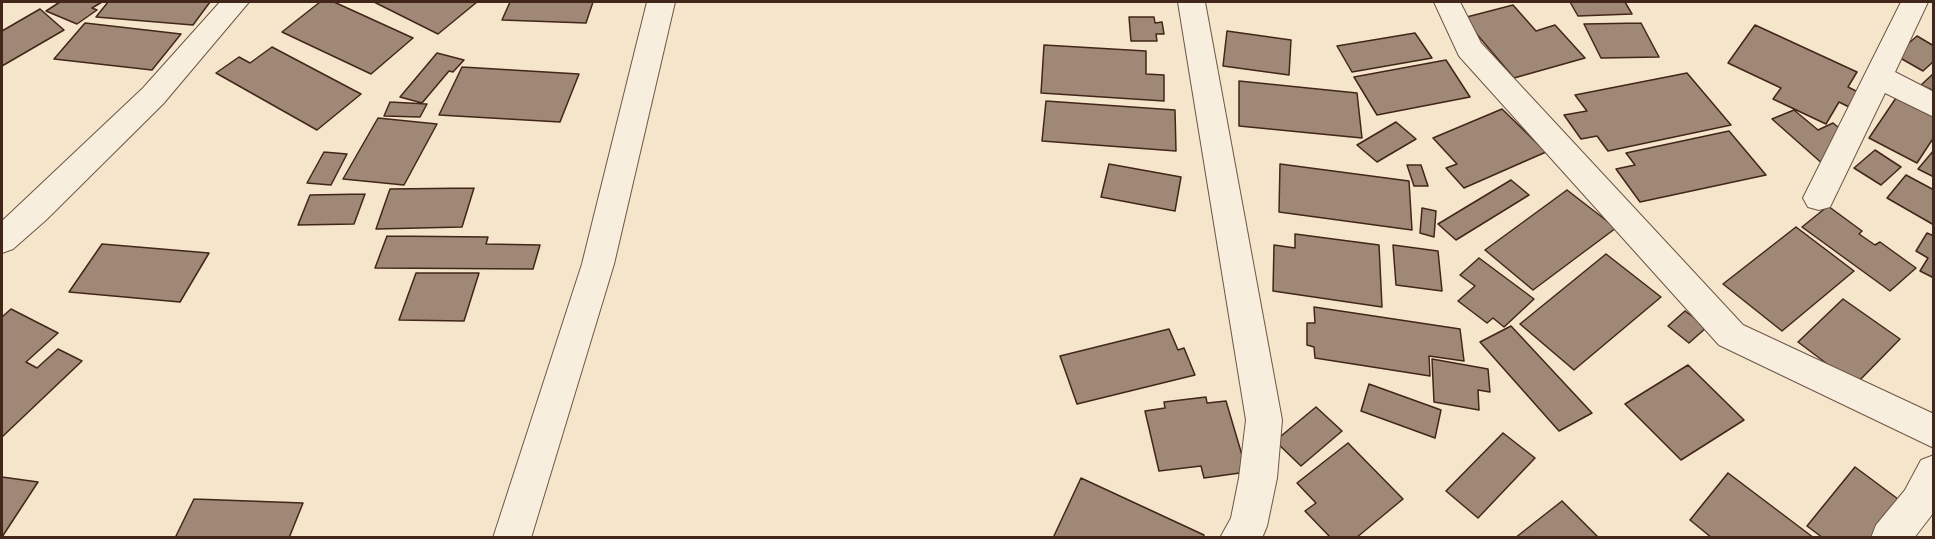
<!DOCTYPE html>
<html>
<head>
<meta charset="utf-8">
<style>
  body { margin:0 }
  #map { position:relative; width:1935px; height:539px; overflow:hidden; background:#f4e5cb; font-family:"Old Standard TT",serif }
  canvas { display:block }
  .frame { position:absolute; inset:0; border:3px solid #422619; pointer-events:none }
</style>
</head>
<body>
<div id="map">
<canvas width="1935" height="539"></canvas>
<div class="frame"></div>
</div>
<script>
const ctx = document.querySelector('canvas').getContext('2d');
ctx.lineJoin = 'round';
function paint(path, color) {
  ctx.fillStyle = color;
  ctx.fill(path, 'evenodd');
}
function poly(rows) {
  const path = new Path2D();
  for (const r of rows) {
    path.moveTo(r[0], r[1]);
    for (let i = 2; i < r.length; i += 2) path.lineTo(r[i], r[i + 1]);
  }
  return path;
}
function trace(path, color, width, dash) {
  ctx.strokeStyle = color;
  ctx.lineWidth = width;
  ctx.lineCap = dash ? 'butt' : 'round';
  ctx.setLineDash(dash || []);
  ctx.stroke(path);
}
const building = poly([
  [60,2,102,2,92,8,97,10,77,24,46,11,60,2],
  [108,2,210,2,193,25,96,17,108,2],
  [320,2,334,2,413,38,371,74,282,32,320,2],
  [374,2,477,2,438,34,374,2],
  [510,2,593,2,586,23,502,20,510,2],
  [1570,2,1625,2,1632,14,1578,16,1570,2],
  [1513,5,1536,31,1555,25,1585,58,1514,78,1463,18,1513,5],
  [40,9,64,30,2,66,2,31,40,9],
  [1129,17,1154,17,1155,23,1162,22,1164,34,1156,34,1157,41,1131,41,1129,17],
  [85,23,181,34,152,70,54,59,85,23],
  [1641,23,1659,57,1601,58,1584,24,1641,23],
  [1755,25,1857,72,1848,87,1860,93,1851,108,1839,102,1826,124,1773,99,1781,88,1728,63,1755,25],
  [1227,31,1291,40,1289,75,1223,66,1227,31],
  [1415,33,1432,58,1352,72,1337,46,1415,33],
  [1917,36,1934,46,1934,61,1923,71,1895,55,1917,36],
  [1044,45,1146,51,1146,74,1164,75,1164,101,1041,93,1044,45],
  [272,47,361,94,317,130,216,73,239,57,250,63,272,47],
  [437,53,464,60,453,72,449,71,422,103,400,97,437,53],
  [1446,60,1470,97,1377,115,1354,77,1446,60],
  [462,67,579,74,560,122,439,115,462,67],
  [1687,73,1731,125,1608,151,1597,136,1581,139,1564,115,1587,111,1575,95,1687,73],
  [1934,73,1934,91,1921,85,1934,73],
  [1239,81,1357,93,1362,138,1239,126,1239,81],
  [1896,98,1934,117,1934,137,1917,163,1869,138,1896,98],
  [1046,101,1175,110,1176,151,1042,141,1046,101],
  [390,102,427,104,420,117,384,116,390,102],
  [1502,109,1546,152,1464,188,1446,168,1457,164,1433,138,1502,109],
  [1794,110,1818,130,1833,123,1845,133,1824,165,1772,119,1794,110],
  [378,118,437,124,404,185,343,179,378,118],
  [1396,122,1416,139,1377,162,1357,145,1396,122],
  [1729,131,1766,175,1640,202,1616,169,1635,165,1626,153,1729,131],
  [1875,150,1901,167,1881,185,1854,168,1875,150],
  [1934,150,1934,177,1918,169,1934,150],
  [324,152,347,154,331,185,307,183,324,152],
  [1109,164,1181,177,1175,211,1101,197,1109,164],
  [1280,164,1409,181,1412,230,1279,212,1280,164],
  [1407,165,1421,165,1428,186,1414,186,1407,165],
  [1906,175,1934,190,1934,225,1887,198,1906,175],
  [1511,180,1529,195,1456,240,1438,224,1511,180],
  [474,188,462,227,376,229,390,189,474,188],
  [1567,190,1616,228,1533,290,1485,250,1567,190],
  [365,194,354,224,298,225,310,195,365,194],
  [1828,206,1862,231,1859,234,1875,245,1880,242,1916,268,1890,291,1802,227,1828,206],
  [1422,208,1436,211,1434,237,1420,233,1422,208],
  [1796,227,1854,271,1782,331,1723,284,1796,227],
  [1927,233,1934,236,1934,278,1920,271,1928,258,1916,251,1927,233],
  [1295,234,1379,245,1382,307,1273,291,1274,245,1295,248,1295,234],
  [387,236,488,237,486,244,540,245,533,269,375,268,387,236],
  [102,244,209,253,180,302,69,292,102,244],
  [1393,245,1438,251,1442,291,1396,285,1393,245],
  [1606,254,1661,297,1574,370,1520,324,1606,254],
  [1479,258,1534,299,1504,327,1493,318,1487,323,1458,301,1475,286,1460,275,1479,258],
  [416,273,479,273,464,321,399,320,416,273],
  [1843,299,1900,339,1855,385,1798,342,1843,299],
  [1314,307,1460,329,1464,361,1429,356,1430,376,1315,358,1314,347,1307,345,1307,323,1315,323,1314,307],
  [11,309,58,333,26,362,37,368,58,349,82,361,2,437,2,317,11,309],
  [1685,311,1707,327,1689,343,1668,326,1685,311],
  [1511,326,1592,413,1559,431,1480,342,1511,326],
  [1169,329,1178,350,1184,348,1195,375,1077,404,1060,356,1169,329],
  [1432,359,1488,369,1490,392,1478,390,1479,410,1434,402,1432,359],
  [1688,365,1744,420,1681,460,1625,404,1688,365],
  [1369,384,1441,410,1435,438,1361,411,1369,384],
  [1206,397,1207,403,1226,401,1247,472,1204,478,1201,466,1159,471,1145,411,1165,408,1164,402,1206,397],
  [1316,407,1342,431,1301,466,1275,441,1316,407],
  [1503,433,1535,458,1478,518,1446,491,1503,433],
  [1348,443,1403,499,1356,538,1331,538,1305,511,1316,503,1297,483,1348,443],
  [1855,467,1902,502,1875,538,1823,538,1807,526,1855,467],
  [1728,473,1814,538,1712,538,1690,520,1728,473],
  [2,477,38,482,2,537,2,477],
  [1081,478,1204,535,1203,538,1053,538,1081,478],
  [194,499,303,503,289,538,175,538,194,499],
  [1562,501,1599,538,1515,538,1562,501]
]);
const minor = poly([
  [220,2,249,2,163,104,46,220,13,249,2,253,2,221,143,88,220,2],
  [647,2,675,2,614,264,531,538,493,538,582,264,647,2],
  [1178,2,1205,2,1282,420,1277,478,1267,526,1262,538,1220,538,1231,518,1239,478,1246,420,1178,2],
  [1434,2,1460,2,1481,43,1743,325,1934,414,1934,448,1719,345,1459,56,1434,2],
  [1901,2,1928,2,1895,72,1934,92,1934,117,1885,93,1830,207,1819,210,1808,207,1803,198,1901,2],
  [1934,455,1934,511,1931,516,1914,538,1871,538,1876,525,1905,490,1921,460,1934,455]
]);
paint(building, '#9f8976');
trace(building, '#422619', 1.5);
trace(minor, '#6e5646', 2);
paint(minor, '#f8eedd');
</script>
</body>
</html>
